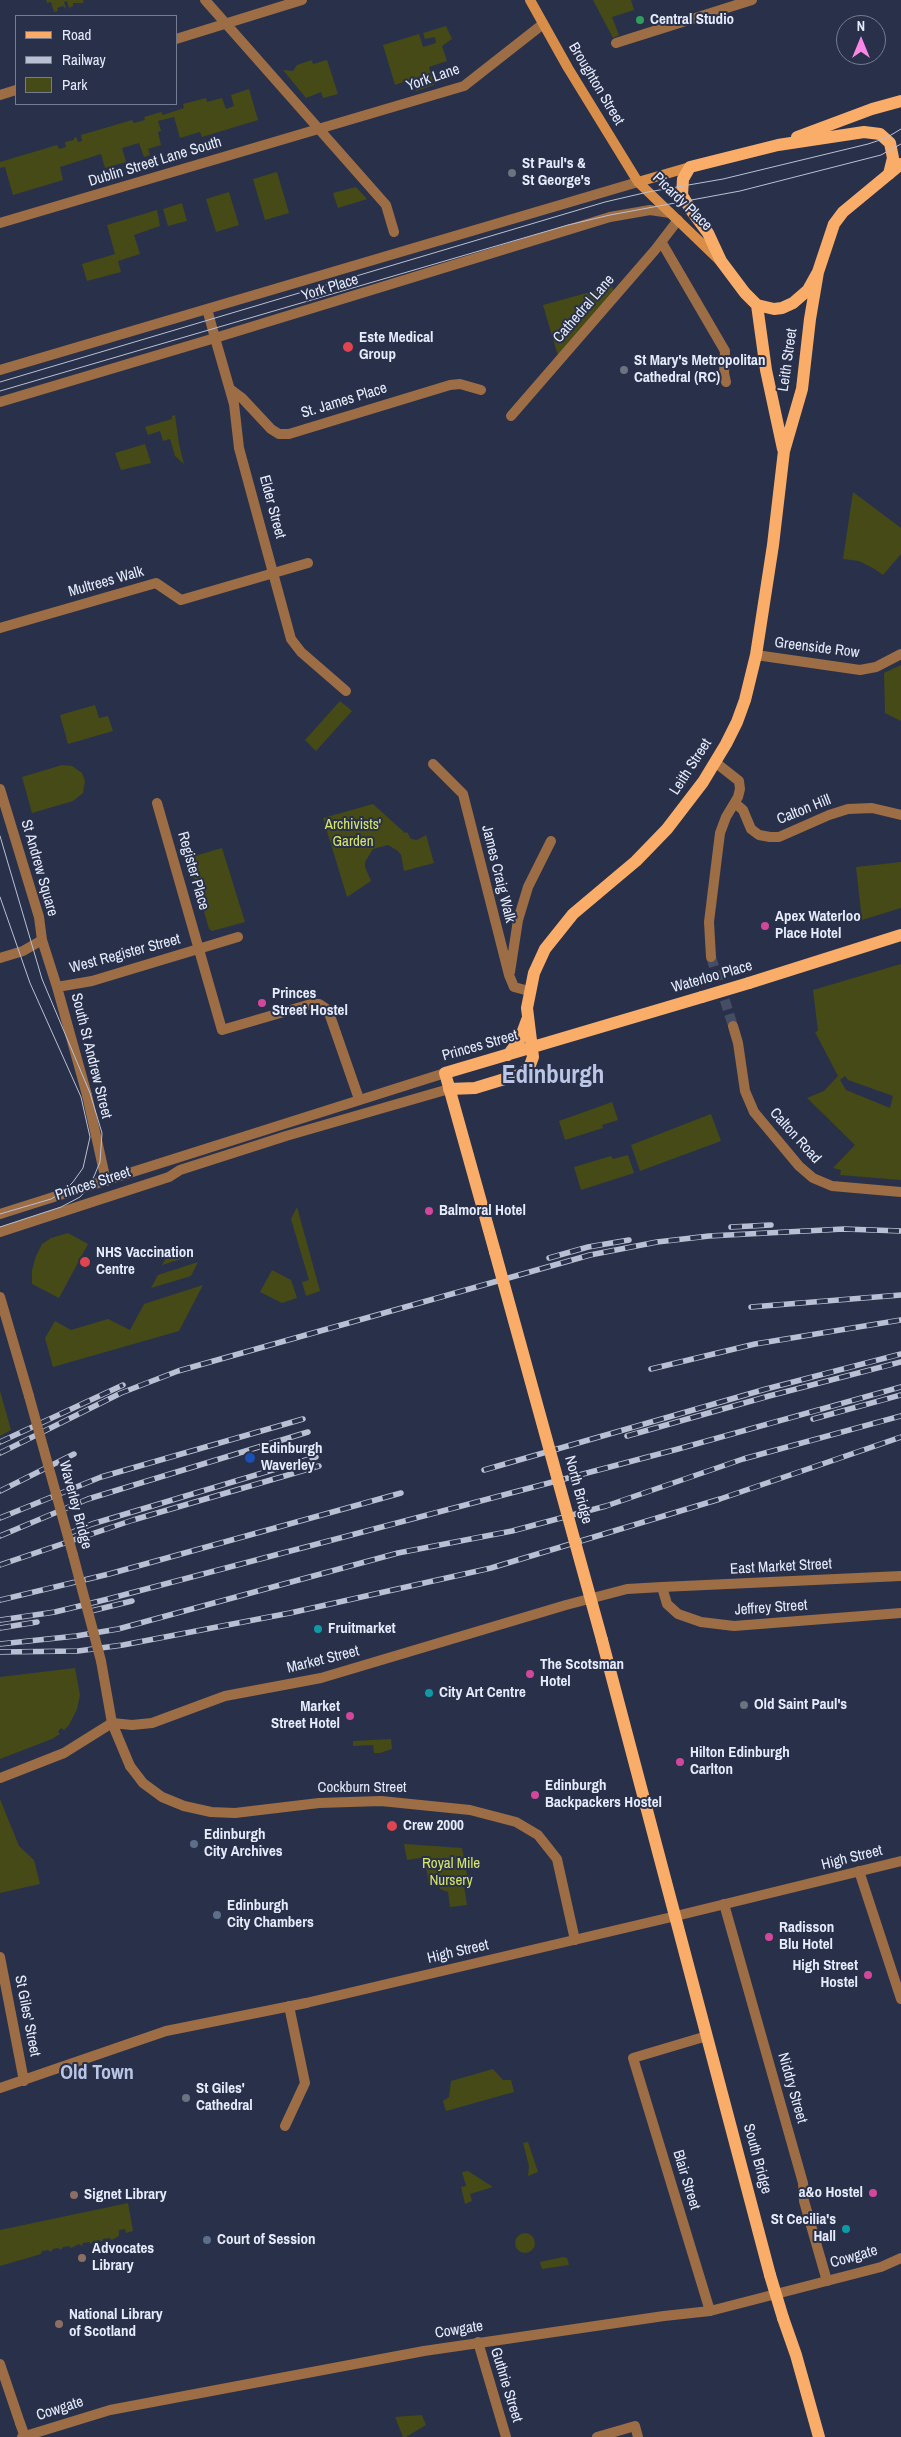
<!DOCTYPE html>
<html>
<head>
<meta charset="utf-8">
<style>
  body { margin:0 }
  #map { position:relative; width:901px; height:2437px; overflow:hidden; background:#29314a; font-family:"Archivo Narrow",sans-serif }
  canvas { display:block }
  .legend { position:absolute; left:15px; top:15px; width:162px; height:90px; box-sizing:border-box; background:#29314a; border:1px solid #757c92; margin:0; padding:6px 9px; list-style:none; font-size:15px; color:#e6ecfd }
  .legend li { display:flex; align-items:center; gap:10px; height:25px }
  .legend b { width:25px; border:1px solid #757c92 }
  .north { position:absolute; left:836px; top:15px; width:50px; height:50px; box-sizing:border-box; background:#29314a; border:1px solid #757c92; border-radius:50%; rotate:0deg; font-size:14px; font-weight:700; line-height:20px; text-align:center; color:#e6ecfd }
  .north::after { content:''; display:block; margin:auto; width:18px; height:22px; background:#fa87e7; clip-path:polygon(50% 0,100% 100%,50% 72%,0 100%) }
</style>
</head>
<body>
<div id="map">
<canvas width="901" height="2437"></canvas>
<ul class="legend">
<li><b style="height:6px;background:#f9ad69"></b>Road</li>
<li><b style="height:6px;background:#b9c0d3"></b>Railway</li>
<li><b style="height:14px;background:#454a16"></b>Park</li>
</ul>
<div class="north">N</div>
</div>
<script>
const ctx = document.querySelector('canvas').getContext('2d');
ctx.lineJoin = 'round';
function paint(path, color) {
  ctx.fillStyle = color;
  ctx.fill(path, 'evenodd');
}
function poly(rows) {
  const path = new Path2D();
  for (const r of rows) {
    if (r.length === 3) {
      path.moveTo(r[0] + r[2], r[1]);
      path.arc(r[0], r[1], r[2], 0, 2 * Math.PI);
      continue;
    }
    path.moveTo(r[0], r[1]);
    for (let i = 2; i < r.length; i += 2) path.lineTo(r[i], r[i + 1]);
  }
  return path;
}
function trace(path, color, width, dash) {
  ctx.strokeStyle = color;
  ctx.lineWidth = width;
  ctx.lineCap = dash ? 'butt' : 'round';
  ctx.setLineDash(dash || []);
  ctx.stroke(path);
}
function label(font, color, halo, rows, align = 'center') {
  ctx.font = font + ' "Archivo Narrow",sans-serif';
  ctx.lineWidth = 4;
  ctx.setLineDash([]);
  ctx.textBaseline = 'middle';
  ctx.strokeStyle = halo;
  ctx.fillStyle = color;
  for (const [text, x, y, turn = 0] of rows) {
    ctx.save();
    ctx.translate(x, y);
    ctx.rotate((+turn || 0) * Math.PI / 180);
    ctx.textAlign = isNaN(turn) ? turn : align;
    if (halo) ctx.strokeText(text, 0, 0);
    ctx.fillText(text, 0, 0);
    ctx.restore();
  }
}
const green = poly([
  [46,0,83,0,84,3,73,3,73,6,69,8,67,1,64,2,66,9,63,6,57,8,58,11,54,12,51,2,47,3],
  [593,0,631,0,634,10,612,17,619,35,613,38],
  [446,26,452,39,442,46,447,61,429,67,434,85,416,91,412,79,395,85,383,45,419,34,423,47,436,43,435,37,425,39,423,33],
  [312,60,313,64,327,60,338,94,323,98,321,92,306,98,283,70,293,71,297,65],
  [249,89,258,120,202,137,200,132,180,138,174,117,158,121,161,131,158,132,161,145,148,149,150,155,144,157,139,143,122,148,126,162,105,168,101,154,60,167,63,180,13,195,5,167,0,168,0,162,57,145,59,149,66,147,65,142,74,140,74,138,76,137,78,142,82,141,81,135,132,120,134,123,145,120,144,117,161,112,163,115,184,108,183,104,206,98,207,102,222,98,226,109,234,106,231,95],
  [277,172,289,213,265,220,253,179],
  [356,187,367,199,338,208,333,193],
  [229,192,239,225,216,232,206,199],
  [182,203,187,221,168,226,163,209],
  [157,210,160,226,134,235,140,254,118,261,121,272,87,281,82,264,115,254,107,225],
  [612,286,614,292,558,356,543,305],
  [175,415,179,444,184,464,175,456,170,439,163,441,160,431,148,435,145,427,172,419,172,416],
  [145,444,151,463,121,470,115,453],
  [853,492,901,528,901,554,883,575,873,568,859,561,843,559],
  [901,665,901,721,885,713,884,673],
  [340,701,352,711,316,751,305,740],
  [95,705,99,718,108,716,113,731,68,744,60,715],
  [62,765,72,766,82,773,85,781,83,793,73,801,32,813,22,777],
  [373,804,405,833,407,832,411,839,417,840,426,835,434,863,404,871,401,855,398,851,388,845,373,849,365,862,365,867,371,881,347,897,323,818],
  [222,848,245,922,212,931,209,929,190,863,184,859],
  [901,862,901,908,862,920,856,867],
  [901,964,901,1180,840,1175,841,1170,833,1168,855,1145,807,1098,824,1091,838,1076,815,1032,818,1031,813,990],
  [845,1076,848,1080,893,1096,890,1108,846,1090,840,1080],
  [612,1102,618,1120,602,1125,603,1128,565,1140,559,1121],
  [711,1114,721,1141,640,1171,631,1145],
  [628,1155,634,1173,581,1190,574,1167,611,1156,613,1159],
  [297,1207,320,1291,306,1296,302,1282,309,1280,291,1219],
  [68,1233,88,1244,59,1298,32,1284,32,1270,36,1256,42,1244,51,1238],
  [172,1247,191,1256,162,1265],
  [198,1262,191,1276,151,1288,158,1275],
  [272,1270,291,1280,297,1298,282,1303,260,1292],
  [203,1285,179,1331,53,1367,45,1338,55,1321,71,1330,108,1319,130,1330,144,1304],
  [0,1391,11,1430,0,1436],
  [75,1668,80,1695,77,1709,69,1725,64,1730,61,1728,58,1732,60,1734,52,1739,0,1759,0,1677],
  [391,1739,392,1749,380,1753,374,1753,373,1745,353,1746,353,1741],
  [0,1799,19,1846,34,1860,40,1884,0,1893],
  [404,1844,462,1848,469,1884,464,1886,467,1905,450,1907,448,1892,440,1889,439,1882,429,1884,425,1861,420,1858,407,1860],
  [493,2069,503,2080,511,2080,514,2092,446,2111,443,2101,449,2097,451,2081],
  [528,2142,538,2172,528,2176,529,2166,523,2143],
  [468,2171,493,2187,470,2194,472,2201,465,2204,461,2187,466,2186,462,2172],
  [128,2203,133,2231,126,2233,125,2229,119,2230,119,2236,112,2240,109,2238,103,2239,102,2242,99,2240,93,2241,91,2244,89,2242,83,2243,82,2246,79,2244,71,2248,69,2246,63,2247,61,2250,58,2248,53,2249,51,2252,48,2250,42,2251,41,2254,0,2266,0,2230],
  [525,2243,10],
  [563,2257,567,2258,569,2265,542,2269,540,2262],
  [422,2415,426,2425,406,2437,403,2437,395,2417]
]);
const minorTunnel = poly([
  [711,957,733,1026]
]);
const pedestrian = poly([
  [662,243,725,351,724,373,726,382],
  [511,416,655,250,678,220],
  [0,628,156,583,181,600,308,563],
  [433,764,463,794,509,975,514,987,529,991],
  [510,972,518,920,528,887,551,841],
  [87,1095,106,1181],
  [0,1297,29,1396],
  [130,1766,143,1783,162,1797,184,1806,211,1812,235,1813,319,1803,381,1801,470,1810,516,1822,538,1835,557,1859,575,1940],
  [306,2003,676,1916]
]);
const minor = poly([
  [205,0,386,205,394,232],
  [176,39,302,0],
  [616,43,752,0],
  [0,95,16,90],
  [0,223,464,86,543,24],
  [215,338,234,404,239,448,291,639,301,652,346,691],
  [230,389,242,398,271,429,279,434,289,434,450,385,460,384,481,390],
  [756,655,860,670,876,667,901,654],
  [0,789,39,917,42,940,57,987,87,1095],
  [157,803,222,1030,311,1004,319,1004,328,1010,359,1099],
  [735,803,743,810,751,829,759,835,770,837,779,837,829,815,848,809,872,808,901,815],
  [711,957,709,922,720,833,726,817,738,797,740,789,739,781,715,762],
  [0,958,23,951,42,940],
  [57,987,92,981,238,937],
  [733,1026,738,1043,745,1091,754,1112,799,1166,813,1178,832,1186,901,1192],
  [662,1587,901,1576],
  [101,1661,112,1723,130,1766],
  [859,1871,901,1999],
  [724,1904,803,2183,804,2201,827,2281],
  [0,1957,24,2081],
  [707,2036,633,2058,710,2311],
  [0,2088,166,2031,306,2003],
  [285,2126,305,2083,289,2006],
  [478,2342,506,2437],
  [597,2437,635,2426,638,2437]
]);
const tertiary = poly([
  [207,309,215,338],
  [0,370,638,182],
  [0,402,215,338,610,217,650,210,670,213],
  [0,1214,445,1073],
  [0,1232,169,1177,180,1170,286,1136,449,1089],
  [0,1778,64,1753,112,1723,132,1725,152,1723,225,1696,321,1678,566,1605,627,1589,662,1587,667,1604,678,1614,701,1622,734,1626,901,1613],
  [676,1916,901,1861],
  [0,2364,20,2423],
  [22,2437,110,2410,424,2351,664,2316,710,2311,881,2267,901,2258]
]);
const secondary = poly([
  [530,0,568,68,638,182,719,260],
  [638,182,690,167]
]);
const primary = poly([
  [797,137,872,109,901,101],
  [889,174,893,158,890,143,880,134,864,132,778,145,690,167,683,179,682,195,691,210,708,233,721,261,745,293,757,305,774,309,782,308,793,303,808,290,818,272,834,224,843,212,901,164],
  [757,305,766,370,783,449],
  [749,983,901,935],
  [508,1055,520,1039,527,1020],
  [449,1089,475,1088,521,1074,529,1068,533,1057,527,1008,534,973,545,949,573,914,636,861,667,829,703,782,726,744,737,722,745,700,756,655,773,545,784,451,802,389,810,319,818,272],
  [495,1252,445,1073,702,997],
  [602,1640,770,2275],
  [783,2318,796,2355,819,2437]
]);
const tram = poly([
  [0,382,605,202,648,192,723,179,868,144,886,138,901,129],
  [0,391,568,225,610,215,740,191,881,155,901,144],
  [0,836,42,979,90,1093,102,1133,100,1162,90,1186,80,1197,61,1207,0,1227],
  [0,897,30,983,81,1097,90,1137,83,1168,73,1182,63,1192,51,1199,0,1214]
]);
const rail = poly([
  [731,1227,771,1225],
  [549,1258,588,1247,629,1240],
  [751,1307,901,1295],
  [651,1369,755,1344,901,1320],
  [813,1419,901,1395],
  [627,1436,769,1396,901,1362],
  [0,1442,123,1385],
  [0,1453,121,1393,178,1371,590,1255,657,1242,709,1236,844,1229,901,1231],
  [484,1470,766,1389,901,1354],
  [0,1491,74,1454],
  [0,1518,101,1477,303,1419],
  [68,1534,92,1524,316,1457],
  [0,1536,88,1499,308,1432],
  [0,1565,133,1520,319,1466],
  [0,1600,109,1574,401,1493],
  [91,1611,132,1601],
  [0,1620,55,1612,108,1599,678,1449,901,1387],
  [0,1628,37,1622],
  [0,1644,76,1636,118,1629,398,1553,512,1531,606,1506,743,1459,901,1416],
  [0,1652,78,1651,123,1645,290,1613,491,1568,720,1499,901,1437]
]);
const pedestrianBridge = poly([
  [29,1396,73,1555]
]);
const minorBridge = poly([
  [73,1555,101,1661]
]);
const tertiaryBridge = poly([
  [20,2423,25,2437]
]);
const primaryBridge = poly([
  [702,997,749,983],
  [495,1252,602,1640],
  [770,2275,783,2318]
]);
const markers = [
  [640,20,5,"#2e9e5b"],
  [512,173,5,"#6b7280"],
  [348,347,6,"#e0444e"],
  [624,370,5,"#6b7280"],
  [765,926,5,"#d1479c"],
  [262,1003,5,"#d1479c"],
  [429,1211,5,"#d1479c"],
  [85,1262,6,"#e0444e"],
  [250,1458,6,"#1a4fb4"],
  [318,1629,5,"#0f9aa8"],
  [530,1674,5,"#d1479c"],
  [429,1693,5,"#0f9aa8"],
  [744,1705,5,"#6b7280"],
  [350,1716,5,"#d1479c"],
  [680,1762,5,"#d1479c"],
  [535,1795,5,"#d1479c"],
  [392,1826,6,"#e0444e"],
  [194,1844,5,"#5c6f8a"],
  [217,1915,5,"#5c6f8a"],
  [769,1937,5,"#d1479c"],
  [868,1975,5,"#d1479c"],
  [186,2098,5,"#6b7280"],
  [873,2193,5,"#d1479c"],
  [74,2195,5,"#8d6e63"],
  [846,2229,5,"#0f9aa8"],
  [207,2240,5,"#5c6f8a"],
  [82,2258,5,"#8d6e63"],
  [59,2324,5,"#8d6e63"]
];
const poiNames = [
  ["Central Studio",650,20],
  ["St Paul's &",522,164],
  ["St George's",522,181],
  ["Este Medical",359,338],
  ["Group",359,355],
  ["St Mary's Metropolitan",634,361],
  ["Cathedral (RC)",634,378],
  ["Apex Waterloo",775,917],
  ["Place Hotel",775,934],
  ["Princes",272,994],
  ["Street Hostel",272,1011],
  ["Balmoral Hotel",439,1211],
  ["NHS Vaccination",96,1253],
  ["Centre",96,1270],
  ["Edinburgh",261,1449],
  ["Waverley",261,1466],
  ["Fruitmarket",328,1629],
  ["The Scotsman",540,1665],
  ["Hotel",540,1682],
  ["City Art Centre",439,1693],
  ["Old Saint Paul's",754,1705],
  ["Market",340,1707,"right"],
  ["Street Hotel",340,1724,"right"],
  ["Hilton Edinburgh",690,1753],
  ["Carlton",690,1770],
  ["Edinburgh",545,1786],
  ["Backpackers Hostel",545,1803],
  ["Crew 2000",403,1826],
  ["Edinburgh",204,1835],
  ["City Archives",204,1852],
  ["Edinburgh",227,1906],
  ["City Chambers",227,1923],
  ["Radisson",779,1928],
  ["Blu Hotel",779,1945],
  ["High Street",858,1966,"right"],
  ["Hostel",858,1983,"right"],
  ["St Giles'",196,2089],
  ["Cathedral",196,2106],
  ["a&o Hostel",863,2193,"right"],
  ["Signet Library",84,2195],
  ["St Cecilia's",836,2220,"right"],
  ["Hall",836,2237,"right"],
  ["Court of Session",217,2240],
  ["Advocates",92,2249],
  ["Library",92,2266],
  ["National Library",69,2315],
  ["of Scotland",69,2332]
];
const streetNames = [
  ["York Lane",433,78,-19],
  ["Broughton Street",596,84,59],
  ["Dublin Street Lane South",155,162,-17],
  ["Picardy Place",682,202,44],
  ["York Place",330,288,-17],
  ["Cathedral Lane",584,309,-49],
  ["Leith Street",788,360,-82],
  ["St. James Place",344,401,-17],
  ["Elder Street",272,507,75],
  ["Multrees Walk",106,582,-16],
  ["Greenside Row",817,648,7],
  ["Leith Street",691,767,-57],
  ["Calton Hill",804,810,-22],
  ["St Andrew Square",39,868,74],
  ["Register Place",193,871,74],
  ["James Craig Walk",498,874,76],
  ["West Register Street",125,954,-15],
  ["Waterloo Place",712,977,-16],
  ["Princes Street",480,1046,-16],
  ["South St Andrew Street",91,1056,76],
  ["Calton Road",795,1136,48],
  ["Princes Street",93,1184,-18],
  ["North Bridge",578,1490,75],
  ["Waverley Bridge",75,1505,75],
  ["East Market Street",781,1567,-3],
  ["Jeffrey Street",771,1608,-4],
  ["Market Street",323,1660,-14],
  ["Cockburn Street",362,1788],
  ["High Street",852,1858,-14],
  ["High Street",458,1952,-13],
  ["St Giles' Street",27,2016,79],
  ["Niddry Street",792,2088,74],
  ["South Bridge",757,2159,75],
  ["Blair Street",686,2180,73],
  ["Cowgate",854,2257,-16],
  ["Cowgate",459,2330,-9],
  ["Guthrie Street",506,2385,73],
  ["Cowgate",60,2409,-18]
];
const parkNames = [
  ["Archivists'",353,825],
  ["Garden",353,842],
  ["Royal Mile",451,1864],
  ["Nursery",451,1881]
];
const districtNames = [
  ["Old Town",97,2074]
];
const townNames = [
  ["Edinburgh",553,1076]
];
paint(green, '#454a16');
trace(minorTunnel, '#454d65', 10, [10, 5]);
trace(pedestrian, '#9d6e45', 10);
trace(minor, '#9d6e45', 10);
trace(tertiary, '#9d6e45', 10);
trace(secondary, '#d88e49', 10);
trace(primary, '#f9ad69', 12);
trace(tram, '#b9c0d3', 1);
trace(rail, '#b9c0d3', 5.5);
trace(rail, '#29314a', 4, [11]);
trace(pedestrianBridge, '#9d6e45', 10);
trace(minorBridge, '#9d6e45', 10);
trace(tertiaryBridge, '#9d6e45', 10);
trace(primaryBridge, '#f9ad69', 12);
for (const [x, y, r, color] of markers) {
  const dot = new Path2D();
  dot.arc(x, y, r, 0, 2 * Math.PI);
  ctx.fillStyle = color;
  ctx.fill(dot);
  trace(dot, '#29314a', 2);
}
label('bold 15px', '#e6ecfd', '#29314a', poiNames, 'left');
label('15px', '#e6ecfd', '#29314a', streetNames);
label('15px', '#d7e668', '#29314a', parkNames);
label('bold 20px', '#bbc6e6', '#29314a', districtNames);
label('bold 25px', '#bbc6e6', '#29314a', townNames);
</script>
</body>
</html>
